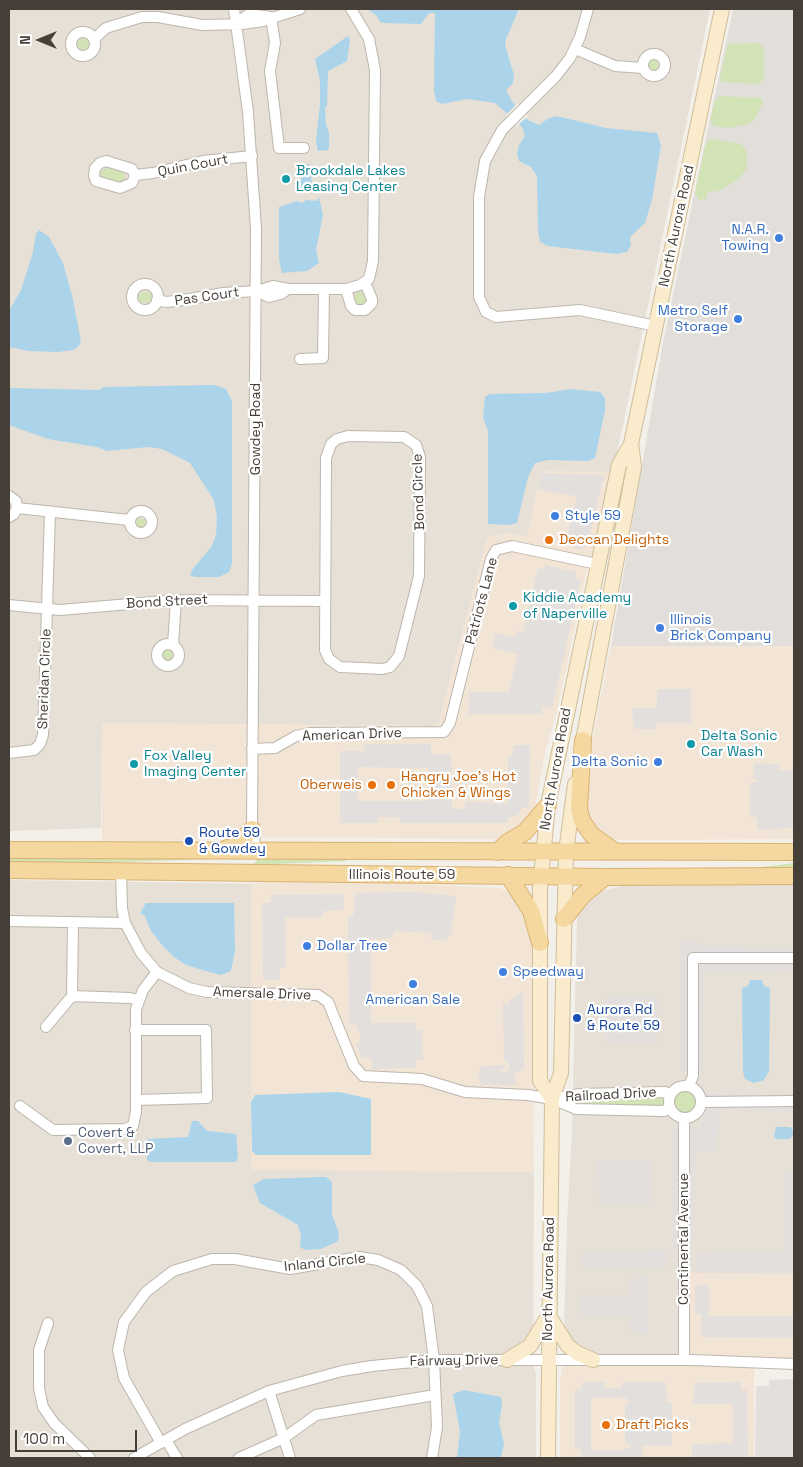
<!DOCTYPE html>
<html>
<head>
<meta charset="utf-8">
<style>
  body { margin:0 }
  #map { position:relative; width:803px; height:1467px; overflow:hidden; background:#f3efe9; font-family:"Space Grotesk",sans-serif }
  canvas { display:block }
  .frame { position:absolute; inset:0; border:10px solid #463f38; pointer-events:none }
  .north { position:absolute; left:15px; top:15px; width:50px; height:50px; -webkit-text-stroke:4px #fff; paint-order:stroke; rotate:270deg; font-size:14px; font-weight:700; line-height:20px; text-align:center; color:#463f38 }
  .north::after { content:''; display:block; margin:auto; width:18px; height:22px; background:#463f38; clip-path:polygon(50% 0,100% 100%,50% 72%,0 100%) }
  .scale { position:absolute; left:15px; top:1430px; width:122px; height:22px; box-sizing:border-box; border:2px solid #463f38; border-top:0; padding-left:6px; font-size:15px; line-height:18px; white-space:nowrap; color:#463f38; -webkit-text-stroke:4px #fff; paint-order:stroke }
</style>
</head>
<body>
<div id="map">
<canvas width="803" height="1467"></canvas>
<div class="frame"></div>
<div class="north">N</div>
<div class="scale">100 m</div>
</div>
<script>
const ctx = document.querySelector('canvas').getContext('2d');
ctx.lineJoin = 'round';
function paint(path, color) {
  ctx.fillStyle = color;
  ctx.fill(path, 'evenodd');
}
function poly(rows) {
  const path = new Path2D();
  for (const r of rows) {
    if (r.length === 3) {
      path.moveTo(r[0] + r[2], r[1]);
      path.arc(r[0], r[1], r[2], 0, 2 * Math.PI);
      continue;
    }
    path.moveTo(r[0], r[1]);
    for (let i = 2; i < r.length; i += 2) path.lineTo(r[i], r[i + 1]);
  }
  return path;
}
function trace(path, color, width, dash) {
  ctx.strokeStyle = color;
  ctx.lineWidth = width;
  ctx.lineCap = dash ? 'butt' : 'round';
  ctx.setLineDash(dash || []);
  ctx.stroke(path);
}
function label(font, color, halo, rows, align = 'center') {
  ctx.font = font + ' "Space Grotesk",sans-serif';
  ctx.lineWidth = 4.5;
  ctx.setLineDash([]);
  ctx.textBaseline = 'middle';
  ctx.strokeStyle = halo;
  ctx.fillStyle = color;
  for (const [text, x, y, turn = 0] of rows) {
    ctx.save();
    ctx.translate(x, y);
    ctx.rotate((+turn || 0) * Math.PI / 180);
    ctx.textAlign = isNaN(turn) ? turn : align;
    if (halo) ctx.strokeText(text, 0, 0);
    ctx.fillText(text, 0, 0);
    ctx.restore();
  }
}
const residential = poly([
  [9,9,710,9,613,472,527,537,505,533,487,538,439,722,432,726,102,723,101,828,9,831],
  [9,880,251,884,251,1169,534,1172,533,1359,536,1376,536,1458,9,1458],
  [794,884,794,1274,683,1273,681,1364,563,1363,567,1224,572,1131,577,919,580,910,596,892,628,885]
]);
const commercial = poly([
  [541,471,613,472,595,548,586,574,557,711,545,752,534,814,503,839,496,839,267,837,102,843,102,723,432,726,439,722,487,538,505,533,527,537],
  [611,646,794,646,794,839,610,840,596,834,583,805,586,772],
  [273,882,386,883,500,888,519,898,532,931,534,1172,251,1170,251,884],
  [682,1273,794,1274,794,1362,754,1361,754,1458,560,1458,560,1382,563,1363,680,1364]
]);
const industrial = poly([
  [733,9,794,9,794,646,611,646,663,343]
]);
const green = poly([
  [83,45,7],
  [759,43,764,49,764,76,762,81,757,84,721,82,720,77,728,44],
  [654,65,5.5],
  [720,96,760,98,763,102,755,119,748,124,729,128,714,126,710,121,715,100],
  [711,139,738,143,743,146,747,152,747,169,736,181,718,191,708,192,706,199,699,200,695,193,706,143],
  [106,168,124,172,126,180,122,183,102,177,100,172],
  [142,292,149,292,155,298,151,303,140,302,137,296],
  [360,299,7],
  [140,524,6],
  [167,656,6],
  [9,857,243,858,92,863,9,862],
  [259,857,347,857,347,861,253,865],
  [794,863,794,868,762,870,762,867],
  [684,1101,12],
  [627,1097,664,1097,664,1107,579,1104,582,1099]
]);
const parking = poly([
  [541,473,604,475,587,546,580,549,570,546,566,541,577,496,538,490],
  [545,565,576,572,575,578,581,580,552,708,542,706,542,714,468,714,470,692,509,692,518,654,492,648,496,633,515,637,517,630,523,632,538,568,544,569],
  [657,689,691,689,691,723,657,723,656,729,634,729,632,708,657,708],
  [364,744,431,744,431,754,451,754,452,809,465,809,465,801,507,804,508,756,513,756,513,745,530,745,529,808,521,808,519,814,508,818,508,823,400,823,399,817,378,817,378,823,340,823,340,751,364,751],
  [358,767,428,768,428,801,357,801],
  [754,763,779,764,779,770,794,770,794,828,757,830,757,817,750,817,750,782,758,782,757,779,753,779],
  [411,892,456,896,451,935,448,935,447,941,431,940,431,933,394,931,393,938,371,939,371,1023,416,1023,416,1030,422,1030,423,1060,416,1060,416,1068,372,1069,372,1061,369,1057,362,1059,356,1044,362,1041,355,1023,349,1023,348,916,354,915,354,893],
  [344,894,344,910,323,911,323,917,285,917,286,967,280,968,280,980,263,980,262,903,271,903,271,895],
  [698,941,699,946,794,947,794,971,703,972,702,1072,680,1072,681,942],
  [523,991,524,1069,517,1072,514,1078,517,1085,481,1085,478,1072,482,1066,506,1065,501,1072,502,1073,508,1071,510,1065,504,1060,503,1003,510,1004,509,1000],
  [606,996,658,996,657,1043,606,1042],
  [705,1094,790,1094,790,1112,719,1109,717,1152,696,1152,692,1248,673,1248,673,1127,701,1127],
  [598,1161,650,1161,651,1205,599,1205],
  [785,1170,794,1170,794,1271,696,1272,696,1253,784,1252],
  [666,1250,666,1269,582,1269,582,1252],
  [648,1276,648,1334,630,1333,630,1316,581,1316,580,1296,630,1295,630,1280],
  [695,1285,709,1285,709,1316,793,1316,794,1338,701,1337,701,1314,695,1314],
  [794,1379,794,1458,755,1458,756,1386,769,1386,769,1380],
  [582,1382,605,1382,605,1388,622,1388,622,1382,666,1382,667,1402,672,1402,672,1446,643,1446,642,1458,581,1458,581,1449,575,1449,575,1389,582,1389],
  [625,1397,630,1403,625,1405,625,1443,629,1444,631,1447,624,1450,591,1450,591,1398],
  [741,1382,741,1390,747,1390,748,1458,692,1458,692,1444,733,1443,733,1404,693,1404,695,1383]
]);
const water = poly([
  [367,9,519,9,506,39,505,45,514,75,513,83,506,90,513,103,528,120,539,125,549,118,557,116,606,128,657,133,661,145,652,200,645,223,630,237,631,245,627,252,616,254,548,246,540,242,538,231,537,176,531,167,519,161,517,154,519,145,525,136,522,127,495,103,467,99,442,104,436,101,434,90,435,13,429,13,421,24,383,23,380,22,377,16],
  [348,36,350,40,347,61,328,71,327,106,325,108,326,125,329,132,329,147,328,150,318,151,316,141,320,104,320,81,315,59],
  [310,164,312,187,301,188,301,165],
  [319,197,323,215,316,250,319,263,307,271,282,273,279,260,279,207,297,201,302,203,306,200,317,201],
  [39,230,49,237,63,263,73,299,81,342,78,347,73,350,58,352,29,351,9,347,9,311,21,290,33,252,36,234],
  [214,385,226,389,232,401,232,564,229,572,219,577,195,577,190,575,192,570,212,546,216,535,217,517,214,500,190,463,162,449,148,447,107,451,97,447,48,439,9,425,9,388,99,390,104,387],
  [571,389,600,392,605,398,605,410,595,458,588,461,548,460,535,463,528,477,517,523,508,525,488,524,488,431,483,418,485,397,490,394,546,393],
  [146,903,234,903,235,951,231,971,221,975,206,971,186,965,174,957,162,945,151,931,145,916,140,913],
  [750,980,762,980,764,986,770,988,769,1071,764,1080,754,1083,745,1079,743,1072,742,988,748,986],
  [339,1092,371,1099,371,1155,256,1155,252,1151,251,1102,255,1095],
  [192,1121,198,1121,207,1131,236,1134,238,1156,236,1162,151,1162,147,1160,147,1139,188,1137],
  [776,1127,790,1127,793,1131,793,1135,790,1139,776,1139,774,1137],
  [320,1177,326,1177,332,1182,332,1215,339,1233,338,1241,321,1249,305,1250,300,1247,301,1236,298,1225,260,1203,253,1185,264,1179],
  [464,1390,501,1397,502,1405,499,1423,504,1443,501,1458,457,1458,460,1432,453,1394]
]);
const pier = poly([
  [517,104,528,116,517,126,506,115]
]);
const street = poly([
  [234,9,248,112,256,229,252,829,255,832,254,849],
  [588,9,580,37,570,58,556,76,502,130,485,161,479,197,479,297,486,312,496,317,580,310,656,326],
  [271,17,275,43,270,71,279,148,304,148],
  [236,23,249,14,271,17],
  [83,44,12],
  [94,39,106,28,142,17,158,17,202,25,243,24,263,21,300,9],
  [575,49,615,66,643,68],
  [654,65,11],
  [106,161,132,169,135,176,132,183,120,188,96,181,94,176,95,168,100,163,106,161],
  [135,175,153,173,203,161,252,156],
  [145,297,13],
  [346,289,351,306,355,310,365,310,372,303,372,299,365,283],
  [257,291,269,297,281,294,288,289],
  [157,300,166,302,184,300,223,293,257,291,273,286,288,289,346,289,360,285,369,279,373,261,375,70,369,39,351,9],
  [300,359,323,358,324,289],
  [348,436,404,437,416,445,420,457,419,576,399,656,390,667,383,669,340,667,329,659,325,650,326,458,331,444,337,439,348,436],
  [9,496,16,501,17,508,14,514,9,517],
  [17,508,129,520],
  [141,522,11],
  [9,605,60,610,176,600,325,601],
  [168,655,11],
  [173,645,176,600],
  [252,749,275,748,296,736,310,733,444,732,450,723,491,559,496,550,512,546,597,564],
  [9,753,34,750,40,744,43,735,50,512],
  [121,870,122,908,125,923,141,953,157,972,189,988,207,992,318,995,328,1002,354,1066,363,1076,422,1079,465,1092,528,1095,552,1099,576,1109,664,1111,670,1107],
  [9,921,125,923],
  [72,996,73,922],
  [46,1027,72,996,130,998,138,1000],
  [135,1030,206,1030,207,1098,136,1100],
  [689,1086,693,1076,693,958,794,958],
  [685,1102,16],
  [553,1099,580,1094,665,1092,670,1096],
  [701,1102,794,1101],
  [20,1106,53,1130,125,1129,133,1126,136,1112,136,1009,143,990,157,972],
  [48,1323,39,1350,39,1388,43,1407,54,1423,90,1458],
  [684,1360,684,1118],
  [269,1391,290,1458],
  [166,1440,177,1458],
  [161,1443,124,1378,118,1350,124,1322,146,1292,173,1271,212,1259,235,1259,290,1269,359,1257,378,1260,401,1270,417,1286,427,1306,434,1360,437,1427,432,1458],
  [134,1458,185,1429,269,1391,342,1371,372,1366,434,1360,693,1360,794,1364],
  [239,1458,284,1438,316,1415,435,1395]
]);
const secondary = poly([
  [581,751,634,467,631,444],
  [552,1099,540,1081,540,888,548,805,619,465,631,444,722,9],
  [549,1316,568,1346,577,1353,593,1360],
  [507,1360,530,1346,547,1318],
  [548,1458,552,1099,561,1073,566,852,575,784]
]);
const primary = poly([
  [583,740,579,809,582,821,592,835,616,852],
  [227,848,237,846,252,829],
  [9,850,794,852],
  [497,852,508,842,525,832,548,805],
  [9,870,605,877,794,876],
  [508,875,531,911,540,943],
  [564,919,583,895,605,877]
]);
const markers = [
  [286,179,5,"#0f9aa8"],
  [779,238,5,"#3f7fe0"],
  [738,319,5,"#3f7fe0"],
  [555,516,5,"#3f7fe0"],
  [549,540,5,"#e8710a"],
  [513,606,5,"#0f9aa8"],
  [660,628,5,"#3f7fe0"],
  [691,744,5,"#0f9aa8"],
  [658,762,5,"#3f7fe0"],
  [134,764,5,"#0f9aa8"],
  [372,785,5,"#e8710a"],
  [391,785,5,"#e8710a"],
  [189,841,5,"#1a4fb4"],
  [307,946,5,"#3f7fe0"],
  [503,972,5,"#3f7fe0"],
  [413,984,5,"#3f7fe0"],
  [577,1018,5,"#1a4fb4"],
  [68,1141,5,"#5c6f8a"],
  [606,1425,5,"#e8710a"]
];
const streetNames = [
  ["Quin Court",193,166,-11],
  ["North Aurora Road",677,226,-78],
  ["Pas Court",207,297,-8],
  ["Gowdey Road",256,429,-90],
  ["Bond Circle",419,492,-92],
  ["Patriots Lane",482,601,-75],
  ["Bond Street",167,602,-3],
  ["Sheridan Circle",45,679,-88],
  ["American Drive",352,735,-2],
  ["North Aurora Road",556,769,-80],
  ["Illinois Route 59",402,875],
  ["Amersale Drive",262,994,2],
  ["Railroad Drive",611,1095,-3],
  ["Continental Avenue",684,1239,-90],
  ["Inland Circle",325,1263,-6],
  ["North Aurora Road",549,1279,-89],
  ["Fairway Drive",454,1361,-1]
];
const cultureNames = [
  ["Brookdale Lakes",296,171],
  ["Leasing Center",296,187],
  ["Kiddie Academy",523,598],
  ["of Naperville",523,614],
  ["Delta Sonic",701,736],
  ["Car Wash",701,752],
  ["Fox Valley",144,756],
  ["Imaging Center",144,772]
];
const shopNames = [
  ["N.A.R.",769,230,"right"],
  ["Towing",769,246,"right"],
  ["Metro Self",728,311,"right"],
  ["Storage",728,327,"right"],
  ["Style 59",565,516],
  ["Illinois",670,620],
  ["Brick Company",670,636],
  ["Delta Sonic",648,762,"right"],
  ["Dollar Tree",317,946],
  ["Speedway",513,972],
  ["American Sale",413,1000,"center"]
];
const foodNames = [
  ["Deccan Delights",559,540],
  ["Hangry Joe's Hot",401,777],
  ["Chicken & Wings",401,793],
  ["Oberweis",362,785,"right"],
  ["Draft Picks",616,1425]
];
const transitNames = [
  ["Route 59",199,833],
  ["& Gowdey",199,849],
  ["Aurora Rd",587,1010],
  ["& Route 59",587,1026]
];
const serviceNames = [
  ["Covert &",78,1133],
  ["Covert, LLP",78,1149]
];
paint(residential, '#e6e0d7');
paint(commercial, '#f3e5d6');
paint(industrial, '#e2deda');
paint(green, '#d2e3b5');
paint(parking, '#e2dfdd');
paint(water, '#abd4ea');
paint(pier, '#f3efe9');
trace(street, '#bdb6ac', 12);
trace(secondary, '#cebe9c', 16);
trace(primary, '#d9b271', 18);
trace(street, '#fff', 10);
trace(secondary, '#faebcc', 14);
trace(primary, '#f5d7a0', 16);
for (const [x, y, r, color] of markers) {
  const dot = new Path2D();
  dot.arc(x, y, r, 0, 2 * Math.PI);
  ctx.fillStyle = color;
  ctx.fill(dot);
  trace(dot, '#fff', 2);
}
label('14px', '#463f38', '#fff', streetNames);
label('14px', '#0d838f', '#fff', cultureNames, 'left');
label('14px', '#366cbe', '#fff', shopNames, 'left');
label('14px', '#c56008', '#fff', foodNames, 'left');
label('14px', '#164399', '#fff', transitNames, 'left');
label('14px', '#4e5e75', '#fff', serviceNames, 'left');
</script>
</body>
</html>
